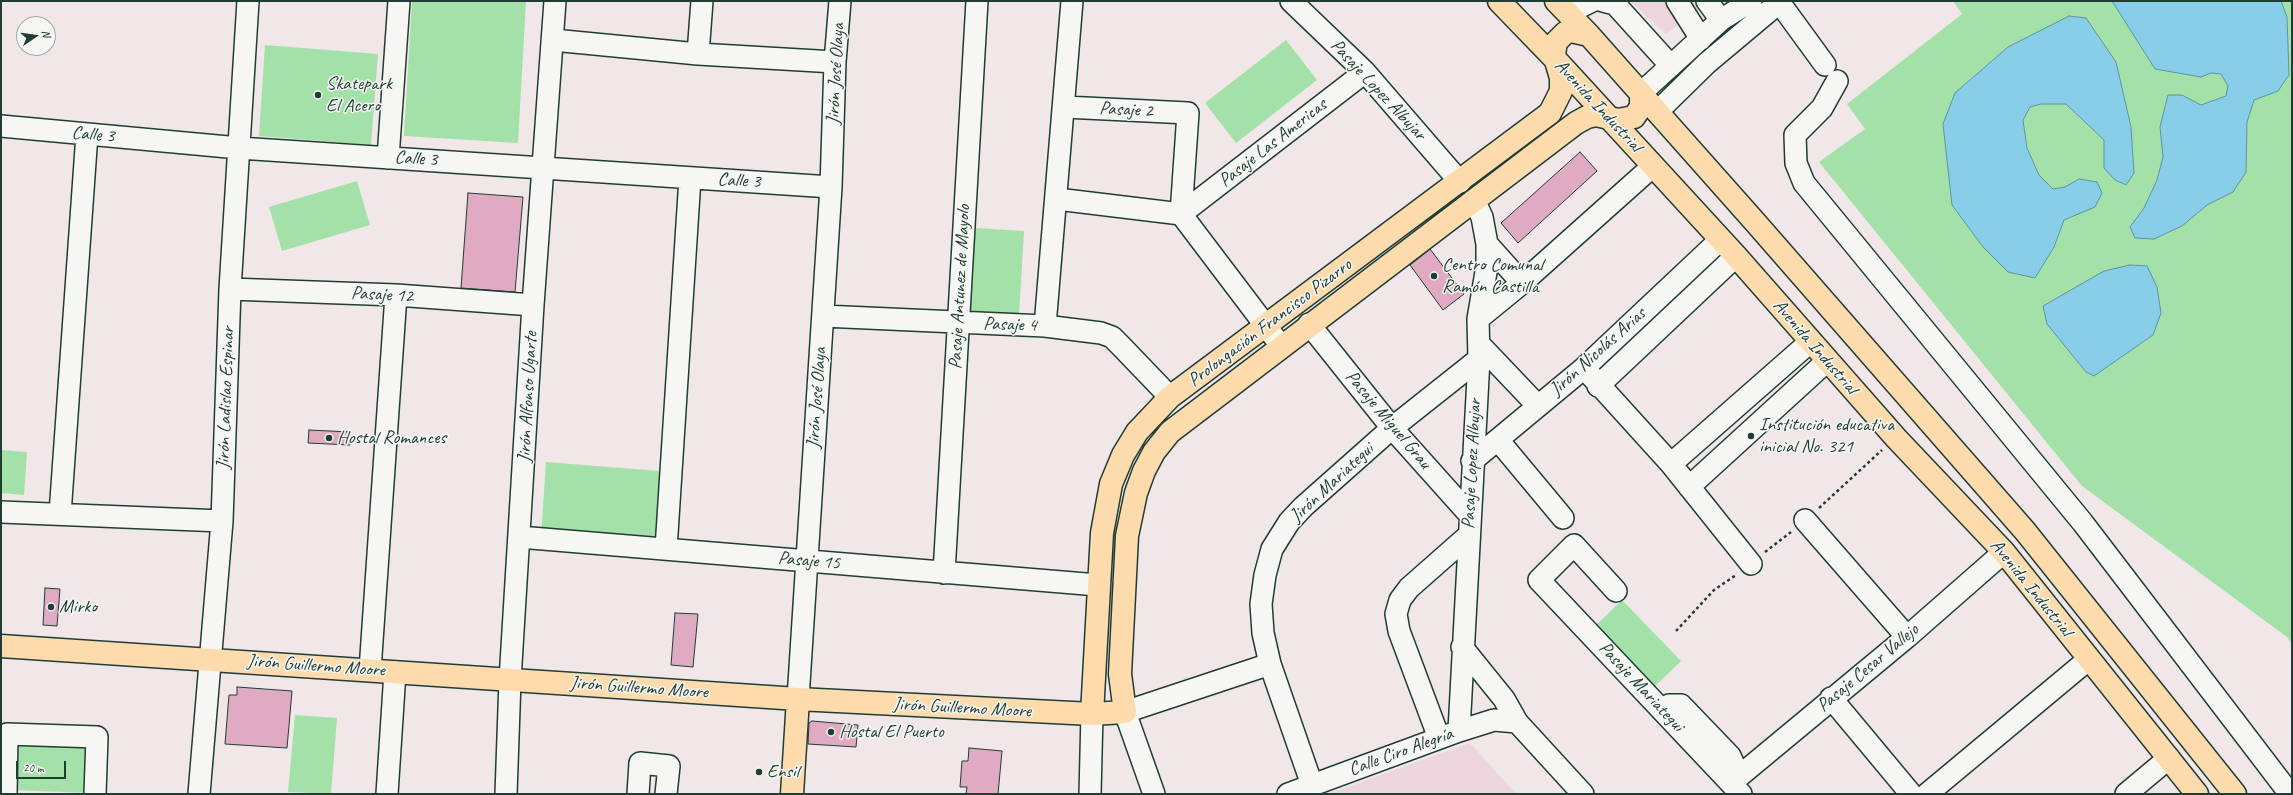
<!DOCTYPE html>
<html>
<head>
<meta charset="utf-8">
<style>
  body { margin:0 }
  #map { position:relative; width:2293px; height:795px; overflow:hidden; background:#f1e7e8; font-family:Caveat,sans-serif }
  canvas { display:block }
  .frame { position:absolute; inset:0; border:2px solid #1f3d34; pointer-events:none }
  .north { position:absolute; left:16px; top:16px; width:40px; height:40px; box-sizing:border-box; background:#f6f6f2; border:1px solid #a0aca6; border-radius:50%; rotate:77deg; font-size:11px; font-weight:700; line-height:16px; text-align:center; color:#1f3d34 }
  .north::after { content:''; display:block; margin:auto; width:14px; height:18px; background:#1f3d34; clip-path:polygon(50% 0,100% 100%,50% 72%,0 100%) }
  .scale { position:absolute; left:16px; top:761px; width:50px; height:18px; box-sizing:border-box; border:2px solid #1f3d34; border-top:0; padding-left:5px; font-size:12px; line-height:14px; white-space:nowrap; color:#1f3d34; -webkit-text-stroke:3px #f6f6f2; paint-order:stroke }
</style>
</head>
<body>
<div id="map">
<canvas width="2293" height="795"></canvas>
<div class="frame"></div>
<div class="north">N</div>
<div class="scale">20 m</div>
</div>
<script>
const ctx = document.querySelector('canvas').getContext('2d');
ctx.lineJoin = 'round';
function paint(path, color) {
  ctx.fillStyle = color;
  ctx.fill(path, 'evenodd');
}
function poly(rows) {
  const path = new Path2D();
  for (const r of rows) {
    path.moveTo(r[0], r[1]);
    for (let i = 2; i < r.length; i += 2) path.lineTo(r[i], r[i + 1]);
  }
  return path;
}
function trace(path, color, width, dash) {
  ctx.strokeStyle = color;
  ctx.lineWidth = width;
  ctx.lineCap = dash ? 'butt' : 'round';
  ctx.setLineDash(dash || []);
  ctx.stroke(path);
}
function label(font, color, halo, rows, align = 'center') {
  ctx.font = font + ' Caveat,sans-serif';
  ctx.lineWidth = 3;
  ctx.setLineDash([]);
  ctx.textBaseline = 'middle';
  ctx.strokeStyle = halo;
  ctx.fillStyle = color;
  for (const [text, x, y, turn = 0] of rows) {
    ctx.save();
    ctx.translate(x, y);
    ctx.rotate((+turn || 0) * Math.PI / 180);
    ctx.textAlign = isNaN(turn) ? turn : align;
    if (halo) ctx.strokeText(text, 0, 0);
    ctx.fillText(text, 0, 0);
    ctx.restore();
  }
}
const built = poly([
  [1630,1,1711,1,1666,34],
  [1470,743,1516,794,1328,794]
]);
const green = poly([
  [412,1,526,1,518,143,404,136],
  [1953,1,2292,1,2292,644,2287,637,2082,486,1819,162,1865,129,1847,104,1962,14],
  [1286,40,1317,80,1236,143,1205,103],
  [265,45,378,54,371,145,259,136],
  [357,181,370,225,282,251,269,207],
  [975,228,1024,231,1019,315,970,312],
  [1,450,27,452,24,495,1,493],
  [546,462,660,471,655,545,541,537],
  [1622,600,1681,661,1648,693,1589,632],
  [295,715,337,718,331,794,288,792],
  [14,735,92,738,90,793,13,790]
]);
const water = poly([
  [2112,1,2281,1,2287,17,2289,75,2278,91,2254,100,2247,122,2246,172,2233,192,2207,205,2182,226,2154,239,2135,238,2130,227,2144,208,2157,180,2163,157,2160,127,2168,95,2182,95,2201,105,2226,96,2228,86,2221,74,2211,73,2201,77,2155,69,2112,1],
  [2069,16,2086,18,2116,62,2131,127,2134,173,2126,185,2115,180,2104,168,2104,140,2066,104,2041,104,2030,107,2023,120,2027,148,2039,175,2053,189,2065,187,2079,179,2097,182,2102,193,2095,207,2064,220,2054,247,2035,278,2008,272,1983,247,1952,205,1943,124,1955,93,2008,47,2069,16],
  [2130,265,2147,266,2157,287,2161,313,2153,335,2094,376,2086,372,2047,324,2043,306,2104,271,2130,265]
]);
const building = poly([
  [1580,152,1597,171,1518,243,1501,223,1580,152],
  [468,193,523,197,515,292,461,288,468,193],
  [1430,249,1464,294,1443,310,1410,265,1430,249],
  [309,430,350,432,350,445,308,443,309,430],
  [45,588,60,589,57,626,43,625,45,588],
  [675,613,698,614,693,667,671,665,675,613],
  [237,687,292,691,287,748,225,744,229,695,237,695,237,687],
  [812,721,858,725,856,747,808,744,809,723,812,721],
  [969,748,1002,751,998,794,966,794,967,787,960,787,962,761,968,761,969,748]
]);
const path = poly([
  [1819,508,1882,450],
  [1765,552,1791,532],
  [1676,631,1714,590,1736,575]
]);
const minor = poly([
  [1291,1,1365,72,1460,182],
  [1603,1,1615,4,1671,66],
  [1677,1,1701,39],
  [1707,1,1721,20],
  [1779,2,1825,65],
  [1568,13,1592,1],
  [553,40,698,54,835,62],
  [698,54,702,1],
  [1837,81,1822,108,1795,135,1796,163,1804,183,2083,523,2290,794],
  [1641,93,1721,20,1751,1],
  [1065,107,1188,113,1181,214],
  [1657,112,1707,63,1781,1],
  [1,126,239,148,831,187],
  [388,158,399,1],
  [1057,199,1181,214,1281,346],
  [1181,214,1365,72],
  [1487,244,1522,283],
  [230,289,396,295,533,305],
  [823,316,1045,326,1101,333,1112,337,1121,346,1170,397],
  [1478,319,1522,283,1653,166],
  [1309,324,1392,428,1469,514],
  [1045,326,1072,1],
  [1479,344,1538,406],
  [1584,368,1671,464,1751,564],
  [1598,386,1736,256],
  [1498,440,1563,518],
  [1472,461,1584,368,1720,240],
  [1671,464,1810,342],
  [1689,487,1827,361],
  [1,512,222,521],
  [60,514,87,134],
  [1805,520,1907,637],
  [519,537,1098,585],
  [666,549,690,178],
  [944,573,977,1],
  [1616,591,1574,545,1539,580,1741,794],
  [1462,647,1504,699,1517,722,1583,794],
  [370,670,396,295],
  [1831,698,1911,794],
  [798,699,831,187,835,62,840,1],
  [1662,710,1669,705,1681,705,1730,756,1739,776],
  [1459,731,1479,359,1478,319,1487,266,1487,244,1482,217,1474,200],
  [1439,738,1399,631,1396,614,1400,600,1409,588,1468,536],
  [1731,783,1907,637,2004,552],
  [1312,785,1270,664,1263,633,1261,604,1265,575,1272,549,1289,522,1303,507,1392,428,1479,359],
  [6,794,7,734,97,737,95,794],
  [199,794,222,521,230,289,248,1],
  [387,794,395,672],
  [506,794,510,680,533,305,555,1],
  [638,794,640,763,669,766,666,794],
  [1090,794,1092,714],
  [1154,794,1125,712,1270,664],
  [1288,794,1459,731,1494,720,1517,722],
  [1927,794,2089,659],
  [2126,794,2169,758]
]);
const major = poly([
  [1499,1,1556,60,1736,256,1896,438,2004,552,2197,794],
  [1556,1,1589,35,1755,222,2025,531,2235,794],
  [1,646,798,699,1092,714,1125,712,1120,674,1127,536,1136,493,1144,471,1154,452,1170,432,1576,123,1587,117,1596,115,1618,120,1634,117,1641,107,1641,93],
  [1092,714,1102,533,1111,484,1123,455,1137,432,1170,397,1550,113,1561,91,1561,78,1554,54,1556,42,1565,33,1571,31,1589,35],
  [792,794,798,699]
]);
const markers = [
  [318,95,4,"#1f3d34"],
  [1434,276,4,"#1f3d34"],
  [1751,436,4,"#1f3d34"],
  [329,438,4,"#1f3d34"],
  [51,607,4,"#1f3d34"],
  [831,732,4,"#1f3d34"],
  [759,772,4,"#1f3d34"]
];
const streetNames = [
  ["Jirón José Olaya",836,74,-87],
  ["Pasaje Lopez Albujar",1378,90,47],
  ["Avenida Industrial",1598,106,47],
  ["Pasaje 2",1126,110,3],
  ["Calle 3",93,135,5],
  ["Pasaje Las Americas",1273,143,-38],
  ["Calle 3",416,159,4],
  ["Calle 3",739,181,3],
  ["Pasaje Antunez de Mayolo",960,287,-87],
  ["Pasaje 12",382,295,3],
  ["Prolongación Francisco Pizarro",1270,323,-37],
  ["Pasaje 4",1010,325,2],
  ["Avenida Industrial",1815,347,49],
  ["Jirón Nicolás Arias",1598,352,-42],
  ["Jirón Alfonso Ugarte",528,397,-87],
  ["Jirón Ladislao Espinar",226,398,-88],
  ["Jirón José Olaya",817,398,-86],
  ["Pasaje Miguel Grau",1388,420,50],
  ["Pasaje Lopez Albujar",1472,464,-87],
  ["Jirón Mariategui",1332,483,-43],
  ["Pasaje 15",809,561,5],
  ["Avenida Industrial",2031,588,51],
  ["Jirón Guillermo Moore",316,666,4],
  ["Pasaje Cesar Vallejo",1868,668,-40],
  ["Pasaje Mariategui",1641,687,47],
  ["Jirón Guillermo Moore",639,688,4],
  ["Jirón Guillermo Moore",962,708,3],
  ["Calle Ciro Alegría",1401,752,-20]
];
const poiNames = [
  ["Skatepark",326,84],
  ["El Acero",326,106],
  ["Centro Comunal",1442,265],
  ["Ramón Castilla",1442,287],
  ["Institución educativa",1759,425],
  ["inicial No. 321",1759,447],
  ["Hostal Romances",337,438],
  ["Mirko",59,607],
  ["Hostal El Puerto",839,732],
  ["Ensil",767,772]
];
paint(built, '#ecd5dd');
paint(green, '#a3e1a9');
paint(water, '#88cee9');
trace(water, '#5e94a1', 1);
paint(building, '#dfaac2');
trace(building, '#1f3d34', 1);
trace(minor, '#1f3d34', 24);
trace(major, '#1f3d34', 25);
trace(path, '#1f3d34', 2.5, [3, 3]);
trace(minor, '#f6f6f2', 21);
trace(major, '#fddbac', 22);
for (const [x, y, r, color] of markers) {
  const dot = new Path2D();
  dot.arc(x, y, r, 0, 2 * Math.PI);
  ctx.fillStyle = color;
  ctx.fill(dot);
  trace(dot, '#f6f6f2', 1.5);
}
label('19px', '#1f3d34', '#f6f6f2', streetNames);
label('19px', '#1f3d34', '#f6f6f2', poiNames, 'left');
</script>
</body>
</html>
